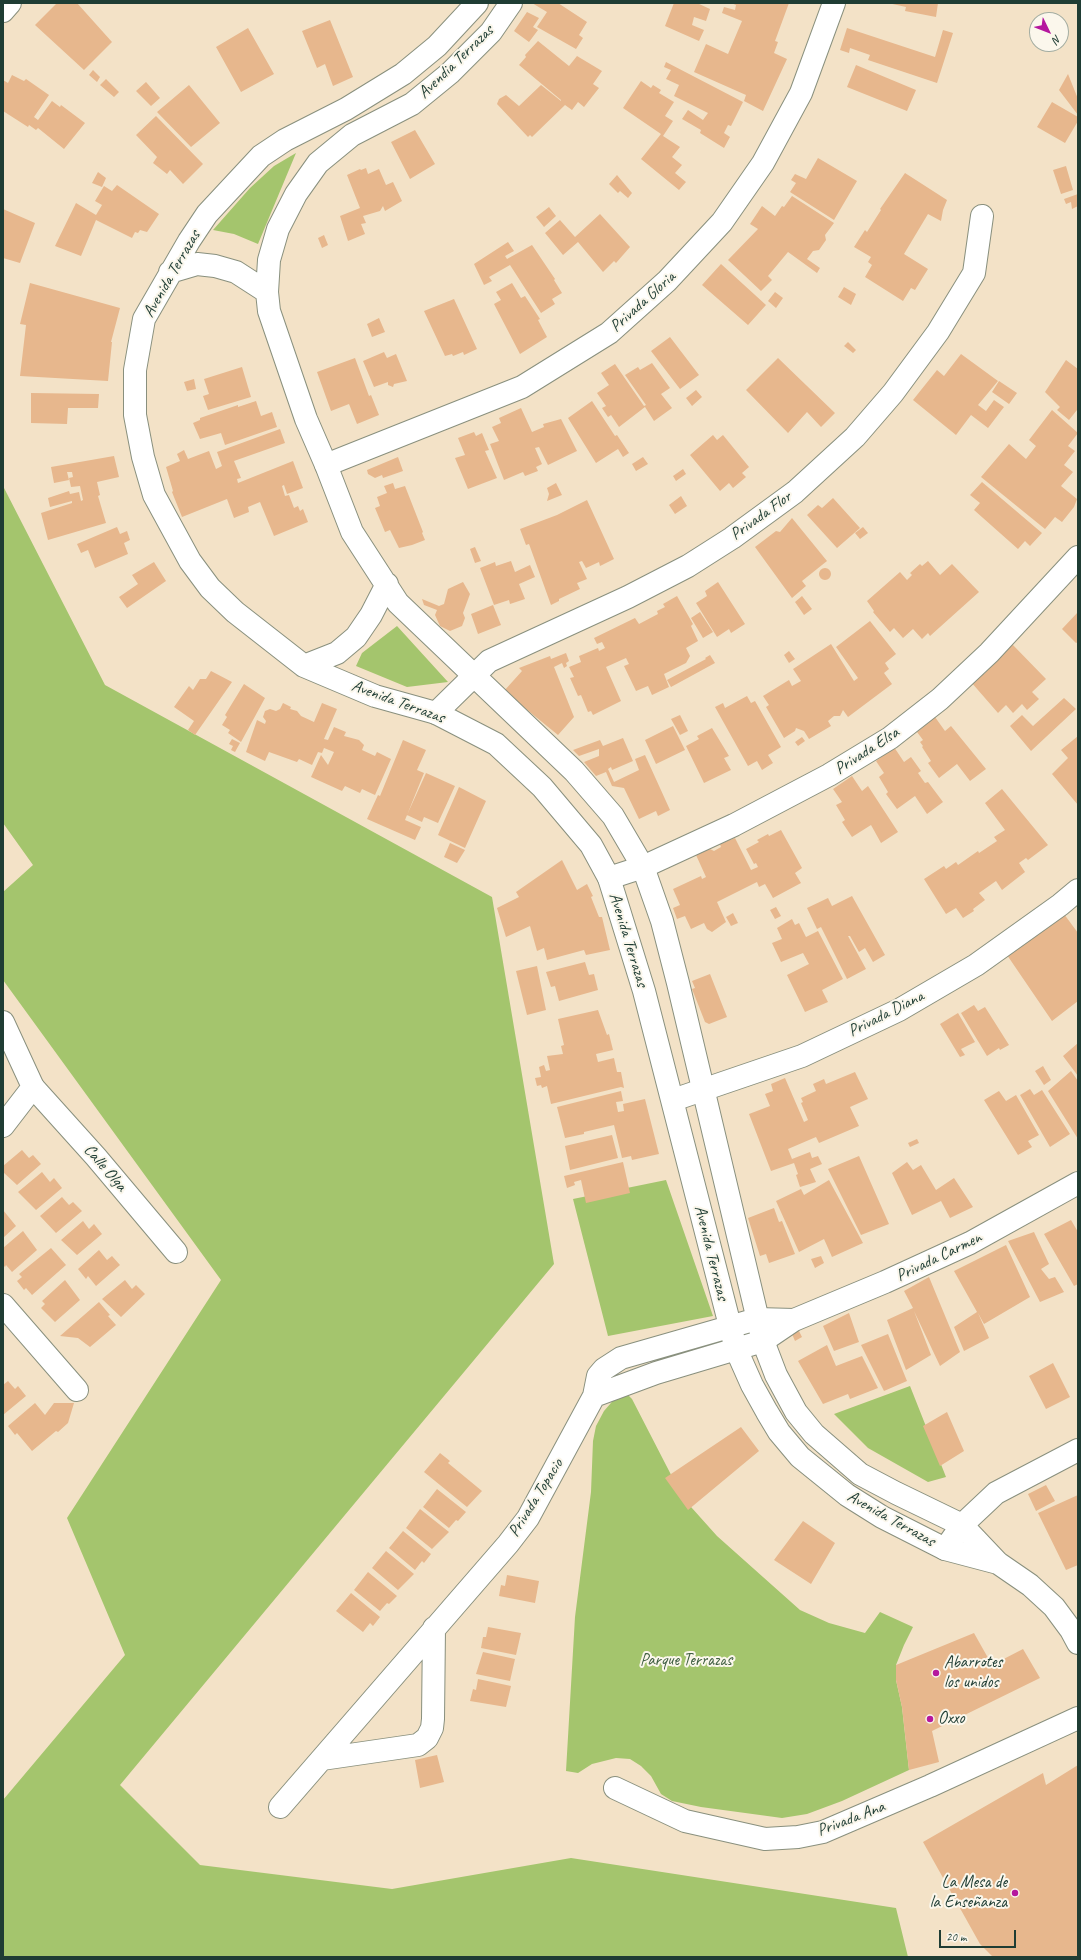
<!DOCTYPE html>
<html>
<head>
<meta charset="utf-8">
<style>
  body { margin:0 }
  #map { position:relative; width:1081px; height:1960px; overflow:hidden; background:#f3e2c7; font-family:Caveat,sans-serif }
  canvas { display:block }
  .frame { position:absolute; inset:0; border:4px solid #1f3d34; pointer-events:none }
  .north { position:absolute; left:1029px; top:12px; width:40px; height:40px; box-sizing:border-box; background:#fbf7ec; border:1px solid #a3ada2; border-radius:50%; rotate:133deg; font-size:11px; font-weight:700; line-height:16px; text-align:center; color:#1f3d34 }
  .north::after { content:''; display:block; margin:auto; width:14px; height:18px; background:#b5179e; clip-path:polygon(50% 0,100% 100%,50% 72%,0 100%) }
  .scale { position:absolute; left:939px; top:1930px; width:77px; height:18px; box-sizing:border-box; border:2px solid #1f3d34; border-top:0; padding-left:5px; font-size:12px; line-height:14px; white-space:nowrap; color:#1f3d34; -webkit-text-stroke:3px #fbf7ec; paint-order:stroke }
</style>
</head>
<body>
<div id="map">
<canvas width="1081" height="1960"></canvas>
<div class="frame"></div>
<div class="north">N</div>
<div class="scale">20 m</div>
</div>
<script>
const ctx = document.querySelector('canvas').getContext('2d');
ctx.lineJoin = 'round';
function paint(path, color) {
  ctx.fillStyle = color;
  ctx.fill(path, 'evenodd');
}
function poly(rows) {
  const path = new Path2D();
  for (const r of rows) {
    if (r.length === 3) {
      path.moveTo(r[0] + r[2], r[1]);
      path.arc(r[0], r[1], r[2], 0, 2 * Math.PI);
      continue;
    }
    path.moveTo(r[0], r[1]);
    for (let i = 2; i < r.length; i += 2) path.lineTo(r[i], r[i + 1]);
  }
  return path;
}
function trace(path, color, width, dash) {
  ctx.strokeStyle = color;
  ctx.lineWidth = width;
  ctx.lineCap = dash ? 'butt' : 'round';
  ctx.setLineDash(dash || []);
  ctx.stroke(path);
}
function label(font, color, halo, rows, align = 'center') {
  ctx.font = font + ' Caveat,sans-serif';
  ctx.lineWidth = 4;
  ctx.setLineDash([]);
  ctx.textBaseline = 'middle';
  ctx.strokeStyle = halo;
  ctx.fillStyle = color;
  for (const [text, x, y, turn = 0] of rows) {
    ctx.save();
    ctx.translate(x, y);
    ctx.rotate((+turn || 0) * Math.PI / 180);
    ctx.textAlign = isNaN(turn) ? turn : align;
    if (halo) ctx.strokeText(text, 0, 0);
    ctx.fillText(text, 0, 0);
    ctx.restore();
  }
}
const green = poly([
  [296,153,258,244,234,234,213,230,250,188,274,166],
  [3,486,105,685,492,897,554,1264,120,1785,200,1865,392,1889,571,1858,896,1908,908,1957,3,1957,3,1800,125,1655,67,1518,221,1280,3,980,3,892,33,865,3,823],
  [397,626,448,682,407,687,356,666,362,653],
  [666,1180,713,1316,608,1336,573,1199],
  [910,1386,946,1477,928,1482,868,1448,834,1414],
  [628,1395,632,1399,683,1498,717,1536,800,1610,829,1623,865,1633,880,1612,913,1627,904,1645,896,1665,896,1680,902,1707,909,1770,842,1801,807,1814,782,1818,701,1807,672,1801,661,1794,651,1776,641,1766,630,1759,616,1758,592,1764,578,1773,566,1771,575,1617,591,1492,593,1441,596,1426,604,1411,617,1396]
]);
const building = poly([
  [57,3,77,3,112,42,84,70,35,25],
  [532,3,558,3,587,22,579,35,583,38,576,49,537,27,547,12],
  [674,3,697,3,710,9,706,21,694,17,692,25,704,30,699,41,665,26],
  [731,3,789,3,775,41,778,42,774,53,787,59,763,111,744,101,746,95,694,72,706,44,728,54,742,21,722,13,724,7,735,10,736,5],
  [888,3,938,3,936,17,905,11,906,7],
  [527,12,539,18,533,27,538,30,529,42,514,31],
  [330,20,353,77,333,86,325,64,317,68,302,31],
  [248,28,274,74,241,92,216,47],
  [847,28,935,57,943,30,953,33,937,83,868,60,870,55,850,48,849,53,840,50],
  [538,41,569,66,577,56,602,71,593,84,599,88,584,107,578,102,572,110,565,105,532,137,530,135,528,137,497,104,499,99,506,95,519,106,541,85,561,101,561,100,519,65,526,57,525,55],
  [666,62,743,102,731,126,728,125,724,133,730,137,724,148,700,133,701,130,682,119,688,110,703,120,708,113,674,96,679,85,666,79,671,70,664,67],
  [856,65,916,90,907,111,847,87],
  [93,70,100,77,97,82,89,75],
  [1068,74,1078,99,1078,115,1059,90],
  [12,75,24,81,26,79,49,95,34,117,38,120,52,101,60,107,61,105,85,123,64,149,38,128,36,130,29,125,28,127,3,111,3,80,8,83],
  [106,79,119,92,114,97,100,85],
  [641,81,651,88,653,85,661,90,659,93,674,102,665,116,673,121,663,136,680,147,672,157,682,165,675,173,686,182,679,190,641,159,661,134,623,108],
  [146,82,160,98,151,106,136,91],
  [189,85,220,123,191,147,157,112],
  [1052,102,1078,117,1078,121,1065,143,1037,127],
  [156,116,203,164,183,184,170,170,167,174,153,163,157,157,136,135],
  [415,130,435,164,410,179,391,142],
  [818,158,857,181,834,220,790,192,796,183,791,180,795,174,806,179],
  [1066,166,1073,190,1061,194,1053,170],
  [366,168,368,174,379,169,386,185,393,182,402,201,385,211,383,206,380,211,363,216,366,223,361,224,365,234,348,241,340,216,360,208,347,175,360,169,361,170],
  [98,172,106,178,102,187,92,183],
  [905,173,947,200,943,210,941,221,928,214,904,254,928,269,915,290,911,288,903,301,865,277,872,265,868,262,871,257,854,247,865,230,867,232,881,210,880,209],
  [617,175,632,193,628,198,620,191,618,193,609,184],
  [117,185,159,214,147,232,140,230,138,233,135,232,132,238,96,220,81,256,55,246,76,203,96,215,102,205,95,201,104,186,112,191],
  [1078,194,1078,206,1072,209,1071,202,1066,204,1064,199],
  [792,196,834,223,825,235,826,240,819,250,813,251,807,259,820,268,817,273,788,252,768,276,772,280,761,291,728,260,758,229,750,224,762,206,775,216,782,206,784,207],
  [549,207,556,216,544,227,536,217],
  [3,209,35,223,20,263,3,258],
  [600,214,630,247,616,263,614,261,603,272,578,242,563,255,545,233,560,220,575,237],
  [324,235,328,245,322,248,318,238],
  [508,242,514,251,505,256,507,259,532,245,555,279,554,280,562,293,552,299,555,304,541,313,510,265,489,277,492,281,484,285,474,264],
  [721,264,766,305,748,325,702,285],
  [30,283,120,308,111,342,112,342,108,381,20,376,26,325,20,324],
  [512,283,521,298,525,296,540,319,538,320,547,337,520,354,494,304,501,300,496,292],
  [844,287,856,294,851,305,838,297],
  [775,292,783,298,776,308,768,301],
  [454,299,477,349,464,355,463,352,453,356,452,354,445,356,424,311],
  [379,318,385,332,372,337,367,324],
  [670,337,699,375,680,389,651,351],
  [848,342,856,350,853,353,844,346],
  [384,352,387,358,396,354,407,381,394,384,393,387,388,385,388,382,374,387,363,361],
  [961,354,998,381,978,405,986,411,994,400,1004,407,988,428,971,415,956,435,913,400,937,370,944,376],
  [355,358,369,396,371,395,379,415,357,424,349,404,331,411,317,372],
  [778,358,835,413,821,427,807,412,788,433,746,390],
  [1066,360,1078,369,1078,412,1077,410,1069,420,1057,410,1060,407,1045,392],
  [652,363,670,388,661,394,672,408,654,421,645,407,619,427,611,415,608,417,602,408,606,406,597,393,609,385,601,373,615,364,644,406,646,405,625,375,638,367,640,370],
  [242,367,251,397,208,410,203,396,209,394,204,379],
  [194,379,196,389,187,391,184,382],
  [999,381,1017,393,1009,404,992,392],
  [696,390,702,397,692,406,686,398],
  [31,393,99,394,98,408,68,408,67,424,31,423],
  [256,401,261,416,272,412,277,427,225,445,221,433,200,439,193,423,200,420,200,418,238,405,238,407],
  [592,401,615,436,617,435,629,453,623,457,618,449,596,463,568,418],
  [521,408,532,432,544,427,543,424,561,419,577,451,548,465,539,447,535,448,542,464,536,467,538,471,525,476,523,472,504,480,490,444,499,441,492,427,501,423,499,418],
  [1052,410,1078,433,1068,446,1075,451,1064,465,1073,472,1061,486,1077,499,1074,507,1062,522,1055,517,1045,529,981,477,1009,444,1026,459,1036,446,1029,440],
  [280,429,285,443,234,461,241,478,237,479,238,483,293,461,303,488,287,494,284,485,282,486,285,496,289,495,294,508,298,506,300,511,303,509,308,522,274,536,260,502,248,507,249,512,234,518,227,499,182,517,172,492,173,491,166,467,180,461,177,454,184,450,188,459,209,451,216,469,222,466,217,452],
  [474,432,476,436,482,433,489,450,485,451,497,478,468,489,455,458,465,455,458,438],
  [713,435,717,440,723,435,749,467,742,473,746,477,733,488,729,483,720,491,690,455],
  [114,456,119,477,97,482,100,495,98,496,106,523,48,540,41,513,72,503,72,501,50,507,48,498,69,491,70,494,79,492,81,501,83,500,80,486,71,487,69,478,73,477,72,472,67,472,69,480,54,483,51,467],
  [398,457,403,471,383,478,382,475,375,478,368,474,367,470],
  [643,457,648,464,636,471,632,464],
  [683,469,686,474,676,481,673,476],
  [982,482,1042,533,1030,546,1025,541,1018,549,974,510,980,503,970,495],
  [393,483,395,489,405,486,423,532,422,533,425,540,412,545,399,548,390,530,385,532,375,508,380,506,377,497,387,493,384,486],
  [556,483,562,495,547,501,549,494,547,488],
  [681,496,687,506,675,514,669,505],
  [833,498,860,528,837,548,807,515,818,505,822,508],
  [587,500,614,559,600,566,599,562,586,568,582,561,579,562,587,579,577,583,580,589,559,599,559,601,551,605,529,544,526,545,520,529,557,515],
  [792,518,827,561,802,581,806,586,792,598,755,547,776,531,780,532],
  [117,527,120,534,127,531,130,540,124,543,128,554,95,568,88,550,81,553,77,544],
  [863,527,868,533,860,539,855,533],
  [475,547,481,561,475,563,470,549],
  [511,561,515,572,530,565,535,577,519,584,525,599,510,604,509,600,494,605,480,568,495,562,496,566],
  [928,561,940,575,952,564,979,592,930,636,928,633,922,639,913,629,903,638,894,628,890,632,873,612,874,611,867,601,900,572,907,580,912,575,910,573,920,564,922,566],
  [154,562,166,581,127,608,119,597,138,584,132,575],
  [825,574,6],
  [463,582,470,594,463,613,465,618,462,626,450,631,440,626,435,615,437,610,424,605,422,599,439,606,444,604,448,589],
  [718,582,745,624,731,633,729,629,717,637,696,603,707,596,705,591],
  [677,596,693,624,691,626,698,641,686,648,690,656,686,663,664,674,669,687,652,695,648,686,636,691,624,666,629,664,626,658,606,667,621,701,593,715,591,711,588,712,581,695,578,696,570,678,574,677,569,667,581,662,579,656,598,648,599,651,605,648,602,642,597,644,594,638,635,618,639,624,658,614,657,611,665,607,663,604],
  [802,596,812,609,804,615,795,602],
  [493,605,501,625,478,634,471,614],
  [700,612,713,632,703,638,691,618],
  [1078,612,1078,642,1076,643,1062,629],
  [870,621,896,654,885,663,889,669,884,673,892,684,848,717,843,710,840,716,834,716,828,721,831,726,809,739,804,731,796,728,795,731,784,738,766,707,769,705,763,696,789,680,792,686,801,681,793,669,831,644,854,681,858,678,836,647],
  [1012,644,1046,679,1032,692,1039,699,1027,710,1022,704,1013,713,1006,705,998,713,971,682,982,672,984,674],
  [789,651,795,659,789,663,784,655],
  [566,653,569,661,566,663,567,666,564,668,562,663,554,667,574,717,558,735,504,691,522,671,519,668,550,656,551,659],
  [710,655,715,663,671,687,667,680,706,659,705,658],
  [211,671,232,682,195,735,188,730,194,721,174,707,189,686,193,690,200,679,206,679],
  [244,684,265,698,241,742,228,733,230,730,222,725,227,717,225,715],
  [747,696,751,703,755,701,781,747,768,755,773,763,762,770,757,761,748,766,715,707,723,703,725,708],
  [1064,698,1076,709,1031,751,1010,726,1022,715,1033,726],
  [283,703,291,707,290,709,297,711,301,716,314,722,322,703,337,709,324,739,328,740,334,727,346,732,344,736,359,740,364,745,362,750,375,756,377,752,391,759,375,795,362,789,360,793,345,786,342,791,311,777,321,755,328,765,334,752,324,748,322,753,318,752,312,765,299,759,297,762,269,752,265,761,246,752,257,720,265,724,266,721,263,717,265,711,270,709,276,711,280,709],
  [680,715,688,731,680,735,671,719],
  [935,717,945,731,951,726,986,769,970,781,957,764,939,778,928,763,931,761,922,747,923,746,920,742,923,740,917,732],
  [673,726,685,750,656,764,645,740],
  [712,728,729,756,724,758,731,770,704,783,686,746,699,739,697,736],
  [1078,736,1078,805,1052,774,1068,758,1061,750],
  [802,737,805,741,798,746,795,742],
  [623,738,633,761,612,770,611,767,608,769,614,782,639,770,635,759,645,755,670,810,658,816,656,811,639,819,624,788,612,786,606,772,596,776,584,762,599,756,599,749,579,756,573,750,600,740,603,746],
  [232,739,240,743,235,752,231,750,233,746,229,744],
  [403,740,426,750,417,770,424,773,405,820,421,827,415,840,367,819,378,795,380,796],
  [894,747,904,762,911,757,921,771,918,773,925,783,928,782,943,802,927,814,915,796,897,809,886,794,888,792,879,777,884,773,876,761],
  [426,773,455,786,438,823,424,817,422,822,407,815],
  [852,776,862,791,868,786,898,832,881,843,871,825,852,837,842,822,845,820,836,805,842,802,833,789],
  [459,787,486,801,465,848,438,835],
  [1002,789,1048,845,1028,860,1026,858,1019,863,1025,872,1002,890,996,881,979,893,985,900,973,909,974,911,963,918,956,908,946,914,924,879,944,866,946,869,956,862,958,865,978,851,979,853,997,841,994,837,1005,830,985,803],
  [781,830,802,868,795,873,801,883,773,898,765,884,759,887,757,882,717,902,726,922,712,932,707,929,704,923,691,929,685,916,677,919,673,908,680,905,673,889,701,876,702,879,706,877,696,855,710,849,714,851,721,847,720,844,735,838,751,870,758,867,756,863,754,864,746,849,759,842,757,840,768,834,769,836],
  [450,843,465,850,457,863,444,857],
  [562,860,577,890,587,884,593,896,591,897,599,917,602,917,610,950,586,955,584,950,547,960,544,948,537,951,530,926,506,937,497,908,519,897,516,892],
  [852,896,885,955,873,962,865,948,859,952,850,936,848,936,866,969,847,979,821,927,817,929,807,908,828,898,832,906],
  [776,907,781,916,775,919,770,910],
  [733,913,738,923,731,926,726,917],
  [1064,914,1078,933,1078,1001,1052,1021,1007,955],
  [792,919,795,925,799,923,806,937,818,931,843,979,822,990,828,1002,805,1012,787,975,809,964,803,953,781,962,772,943,782,939,777,928],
  [585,962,589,975,594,974,598,990,559,1001,555,986,551,987,546,972],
  [537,966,546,1010,527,1015,516,971],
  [710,974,727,1017,709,1024,705,1022,692,989,695,988,692,981],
  [974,1005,978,1011,985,1007,1009,1045,1000,1050,999,1048,987,1056,961,1013],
  [598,1010,607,1035,609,1034,613,1050,596,1054,598,1062,614,1058,617,1072,621,1072,624,1088,621,1087,551,1104,547,1086,542,1088,541,1085,537,1086,535,1078,541,1077,539,1067,544,1065,546,1071,550,1070,547,1056,563,1054,561,1046,564,1045,558,1019],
  [958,1013,975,1042,961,1049,965,1055,960,1057,940,1024],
  [1078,1043,1078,1076,1063,1056],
  [1043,1066,1051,1080,1044,1085,1035,1071],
  [1071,1071,1078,1081,1078,1139,1048,1091],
  [855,1072,868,1099,850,1107,859,1126,819,1143,816,1137,788,1149,792,1159,810,1152,812,1158,818,1156,822,1164,810,1169,816,1182,800,1187,796,1175,798,1174,794,1163,771,1171,749,1114,770,1106,765,1094,773,1091,771,1084,785,1078,804,1122,808,1120,801,1103,803,1102,801,1098,816,1091,813,1084,824,1079,826,1084],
  [1030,1089,1034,1095,1042,1090,1070,1134,1050,1147,1020,1095],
  [621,1091,623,1101,616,1102,618,1112,624,1111,623,1104,645,1099,659,1154,632,1160,631,1156,622,1158,614,1125,584,1132,584,1134,565,1138,557,1107],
  [999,1091,1006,1101,1016,1095,1039,1135,1028,1141,1032,1147,1018,1155,984,1100],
  [612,1135,618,1158,570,1170,565,1146],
  [917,1139,919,1143,910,1147,908,1143],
  [22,1150,29,1158,33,1155,41,1164,17,1185,3,1172,3,1166],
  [859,1156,889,1224,861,1235,828,1169],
  [623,1162,630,1193,586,1203,581,1180,574,1182,575,1185,567,1188,564,1176],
  [907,1162,913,1170,921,1165,936,1190,954,1178,973,1207,950,1218,941,1201,912,1215,892,1173],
  [42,1172,50,1182,54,1178,62,1188,36,1210,18,1192],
  [829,1180,863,1243,832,1257,824,1239,799,1252,776,1201,801,1189,804,1195],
  [62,1197,69,1205,73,1202,82,1211,56,1233,40,1216],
  [774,1208,779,1222,782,1221,795,1254,769,1263,766,1254,760,1256,748,1218],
  [3,1210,16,1226,3,1238],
  [1071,1220,1078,1232,1078,1284,1074,1286,1044,1234],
  [83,1221,89,1229,94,1224,102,1234,77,1255,61,1240],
  [23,1231,37,1250,12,1272,6,1265,5,1267,3,1265,3,1248],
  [1034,1232,1049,1264,1041,1269,1049,1279,1055,1277,1064,1292,1040,1302,1008,1241],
  [1006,1245,1030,1297,984,1324,978,1313,989,1338,964,1351,954,1327,977,1312,954,1271],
  [51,1248,66,1265,32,1295,26,1288,24,1290,17,1281,22,1277,19,1274],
  [99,1250,107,1260,112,1256,120,1265,96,1286,88,1276,86,1279,78,1269],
  [821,1256,824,1263,815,1268,811,1259],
  [929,1277,960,1352,940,1366,914,1311,931,1355,906,1370,887,1320,913,1308,904,1291],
  [65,1280,80,1300,55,1322,41,1308,45,1304,42,1301],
  [125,1280,132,1289,136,1285,145,1294,121,1317,102,1299],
  [99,1302,110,1315,108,1316,116,1325,90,1347,78,1338,60,1336],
  [849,1313,859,1342,834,1351,823,1326],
  [799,1331,802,1337,795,1341,792,1334],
  [888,1334,907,1381,884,1391,861,1345],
  [827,1345,836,1366,862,1356,878,1388,850,1399,848,1394,823,1404,798,1361],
  [1053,1363,1070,1397,1046,1409,1029,1376],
  [8,1381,15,1389,18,1386,26,1396,3,1415,3,1385],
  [35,1403,45,1415,54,1403,74,1403,68,1423,58,1432,56,1431,32,1451,17,1433,15,1435,8,1426],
  [947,1412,964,1451,940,1466,923,1426],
  [741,1427,759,1451,688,1510,665,1478],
  [440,1453,450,1461,448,1463,482,1491,467,1507,424,1472],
  [1046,1485,1055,1501,1036,1511,1028,1494],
  [437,1489,466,1512,458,1521,456,1520,449,1528,423,1507],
  [1078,1495,1078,1565,1066,1570,1038,1513],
  [420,1509,449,1532,432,1549,406,1528],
  [803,1521,835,1543,811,1584,774,1560],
  [403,1531,431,1554,424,1563,422,1561,415,1570,389,1548],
  [386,1551,414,1574,398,1590,372,1568],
  [368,1572,397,1596,389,1604,387,1603,380,1611,354,1590],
  [507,1575,539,1581,535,1603,499,1596,501,1585,505,1586],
  [351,1593,380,1617,373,1626,370,1623,363,1632,336,1611],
  [488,1627,521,1633,516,1655,481,1648,483,1637,486,1637],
  [974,1633,992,1665,1023,1649,1040,1678,932,1731,939,1762,909,1770,902,1707,896,1680,896,1665],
  [483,1652,515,1659,510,1681,476,1674],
  [478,1679,511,1686,506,1707,470,1701,473,1689,476,1690],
  [437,1755,444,1782,420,1788,415,1760],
  [1078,1765,1078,1957,993,1957,980,1944,923,1842,1043,1773,1046,1785]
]);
const minor = poly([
  [3,11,10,3],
  [326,465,522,387,609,333,667,281,722,222,763,163,801,93,834,3],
  [436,713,489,661,628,597,688,566,732,538,795,492,855,437,893,393,938,332,974,273,982,216],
  [609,878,643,867,734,825,829,775,890,738,940,699,989,653,1078,557],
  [33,1087,96,1157,176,1252],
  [673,1100,802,1056,899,1010,976,965,1060,905,1078,890],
  [3,1305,77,1390],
  [594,1396,656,1373,763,1341,794,1320,885,1282,970,1243,1078,1183],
  [945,1549,962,1525,996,1493,1078,1450],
  [322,1759,418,1745,427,1738,432,1728,433,1719,434,1628],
  [615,1788,685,1821,765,1839,798,1837,823,1832,930,1786,1078,1718],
  [280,1807,508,1544,528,1518,594,1396,598,1376,604,1369,621,1358,757,1319,794,1320]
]);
const tertiary = poly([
  [477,3,437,46,403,74,346,109,285,140,261,156,207,214,189,241,144,319,135,370,135,415,143,457,154,495,190,561,210,588,235,612,304,666,375,696,436,713,496,744,542,787,591,845,609,878,644,991,736,1349,752,1385,767,1412,779,1432,800,1457,847,1495,882,1517,945,1549,998,1563],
  [511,3,491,32,450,73,412,104,352,135,318,163,296,194,278,229,269,260,267,292,269,311,306,419,326,465,352,532,398,603,574,771,613,816,643,867,662,921,678,983,763,1341,776,1375,796,1412,814,1434,860,1474,896,1493,962,1525,998,1563,1030,1585,1054,1607,1071,1630,1078,1643],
  [170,272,197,264,215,266,236,272,267,292],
  [304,666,337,653,356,637,371,615,387,584],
  [3,1022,33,1087,3,1126]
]);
const markers = [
  [936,1673,4,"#b5179e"],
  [930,1719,4,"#b5179e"],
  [1015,1893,4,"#b5179e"]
];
const streetNames = [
  ["Avendia Terrazas",456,62,-44],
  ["Avenida Terrazas",172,274,-60],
  ["Privada Gloria",643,302,-42],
  ["Privada Flor",761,516,-36],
  ["Avenida Terrazas",398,702,20],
  ["Privada Elsa",867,751,-33],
  ["Avenida Terrazas",628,940,73],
  ["Privada Diana",886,1014,-27],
  ["Calle Olga",105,1168,49],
  ["Avenida Terrazas",711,1253,76],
  ["Privada Carmen",939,1257,-26],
  ["Privada Topacio",536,1498,-58],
  ["Avenida Terrazas",891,1519,29],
  ["Privada Ana",851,1819,-21]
];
const parkNames = [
  ["Parque Terrazas",686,1661]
];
const poiNames = [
  ["Abarrotes",944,1663],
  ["los unidos",944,1683],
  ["Oxxo",938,1719],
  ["La Mesa de",1007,1883,"right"],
  ["la Enseñanza",1007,1903,"right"]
];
paint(green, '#a4c56d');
paint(building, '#e7b78d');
trace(minor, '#89907e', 24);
trace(tertiary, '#89907e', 24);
trace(minor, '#fff', 22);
trace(tertiary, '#fff', 22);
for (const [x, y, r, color] of markers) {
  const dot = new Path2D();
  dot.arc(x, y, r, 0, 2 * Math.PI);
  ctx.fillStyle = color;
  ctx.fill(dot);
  trace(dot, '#fbf7ec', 1.5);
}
label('17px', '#1f3d34', '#fbf7ec', streetNames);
label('17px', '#405f42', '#fbf7ec', parkNames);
label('17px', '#1f3d34', '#fbf7ec', poiNames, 'left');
</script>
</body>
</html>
